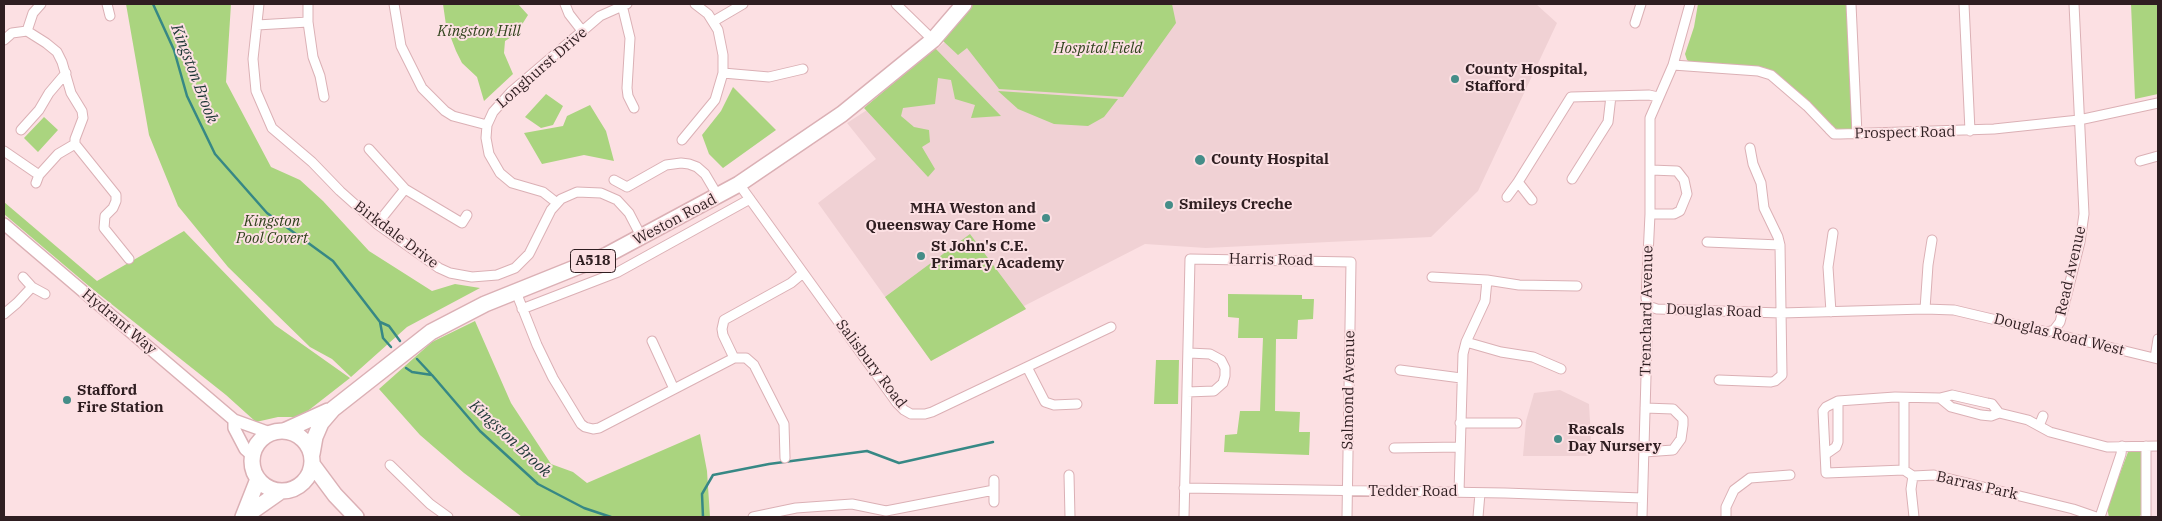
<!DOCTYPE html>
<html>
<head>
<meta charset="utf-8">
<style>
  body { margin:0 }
  #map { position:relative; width:2162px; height:521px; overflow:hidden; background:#fce0e3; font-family:"IBM Plex Serif",serif }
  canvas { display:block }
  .frame { position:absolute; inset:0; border:5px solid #2f1e21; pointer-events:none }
</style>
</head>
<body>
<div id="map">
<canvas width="2162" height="521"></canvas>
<div class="frame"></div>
</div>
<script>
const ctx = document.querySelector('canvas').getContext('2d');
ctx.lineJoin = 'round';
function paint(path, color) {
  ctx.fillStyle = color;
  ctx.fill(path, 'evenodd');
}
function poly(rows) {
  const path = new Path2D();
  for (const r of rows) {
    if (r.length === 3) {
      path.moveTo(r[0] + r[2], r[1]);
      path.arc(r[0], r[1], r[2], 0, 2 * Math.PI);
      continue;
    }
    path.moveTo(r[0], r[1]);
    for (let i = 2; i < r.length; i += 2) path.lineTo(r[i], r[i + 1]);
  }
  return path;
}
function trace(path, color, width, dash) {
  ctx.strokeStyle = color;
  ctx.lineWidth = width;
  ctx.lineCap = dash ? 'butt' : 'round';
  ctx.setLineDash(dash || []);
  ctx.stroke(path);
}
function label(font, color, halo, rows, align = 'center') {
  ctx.font = font + ' "IBM Plex Serif",serif';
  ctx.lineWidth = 4;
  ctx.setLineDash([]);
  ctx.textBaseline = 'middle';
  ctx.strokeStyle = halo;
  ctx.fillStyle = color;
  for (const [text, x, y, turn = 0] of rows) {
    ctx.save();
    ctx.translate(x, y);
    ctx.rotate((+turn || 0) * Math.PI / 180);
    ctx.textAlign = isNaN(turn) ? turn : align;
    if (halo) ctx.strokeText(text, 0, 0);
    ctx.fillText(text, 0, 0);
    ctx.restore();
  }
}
const built = poly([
  [977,4,1536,4,1557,23,1478,191,1431,237,1206,248,1145,244,1024,306,1026,309,931,361,818,203,876,159,847,123,867,110,953,35],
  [1560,390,1589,404,1592,456,1523,456,1526,421,1534,393]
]);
const green = poly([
  [126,4,231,4,226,82,271,167,300,180,323,201,369,251,432,291,455,284,480,288,407,327,351,377,332,359,310,347,228,267,178,206,149,135],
  [443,4,518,4,528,15,516,34,505,41,504,53,513,74,484,101,477,77,462,63,456,51,446,25],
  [973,4,1172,4,1176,23,1123,97,999,89,967,48,958,55,943,41],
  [1698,4,1848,4,1854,129,1837,129,1833,127,1772,72,1766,68,1690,62,1687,60,1685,54,1694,27],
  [2131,4,2158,4,2158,94,2135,99],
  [935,48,1001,116,971,118,975,105,955,99,951,80,938,78,935,104,903,108,901,116,914,127,929,130,930,142,922,147,935,169,928,177,864,108],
  [733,87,776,130,723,168,709,154,702,135,721,111],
  [998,91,1118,99,1104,117,1088,126,1054,124,1018,109],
  [546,94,563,106,553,125,541,128,525,117],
  [590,105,606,131,614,161,584,155,542,164,524,133,563,126,567,116],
  [44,117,58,130,38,152,24,138],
  [4,202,97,281,184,231,275,325,350,378,300,417,278,417,256,422,226,395,90,287,4,214],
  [970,234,1026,309,931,361,885,297],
  [1228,294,1302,295,1302,299,1314,299,1313,319,1298,320,1297,339,1276,339,1275,411,1300,412,1299,432,1310,432,1309,455,1224,452,1225,435,1237,434,1240,411,1260,411,1263,338,1238,338,1239,318,1228,317],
  [475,321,511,403,551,464,573,472,587,483,700,434,707,471,710,517,522,517,464,473,420,435,379,389,432,342],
  [1156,360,1179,360,1178,404,1154,404],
  [2135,449,2141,452,2142,456,2141,515,2138,517,2109,517,2107,508,2128,452]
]);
const stream = poly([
  [153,4,174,50,187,96,215,154,267,213,333,261,380,322,383,338,391,347],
  [380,322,389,326,400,341],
  [417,359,431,374],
  [406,368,412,372,432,375,480,431,538,484,584,508,611,517],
  [703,517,702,494,713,475,769,464,867,451,899,463,993,442]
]);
const minor = poly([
  [107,4,110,16],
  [259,4,253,59,256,91,272,128,312,162,340,191,377,224,439,268,450,273,472,277,497,275,515,268,529,254,551,210,561,199,577,192,601,193,617,200,629,213,642,238],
  [308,4,308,22],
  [394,4,401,46,422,88,445,111,453,116,487,125],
  [565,4,569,14,583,32],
  [896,4,933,40],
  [1851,4,1857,134],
  [1964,4,1970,131],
  [622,5,630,38,627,88,628,96,634,108],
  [714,21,743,4],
  [1635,23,1641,4],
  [257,25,308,22,313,57,320,76,324,97],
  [27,31,33,13,41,4],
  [4,40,12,33,27,31,46,43,57,52,62,62,71,93,82,111,83,118,75,139,75,144,116,195,116,201,113,208,105,216,104,228,129,259],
  [1673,65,1758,71,1771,75,1807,106,1829,129,1834,134,1840,134,1994,129,2079,120,2158,103],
  [723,73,769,77,803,69],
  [21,130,39,110,49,93,66,73],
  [682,140,715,100,723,73,723,55,718,30,708,14,695,4],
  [369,149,405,189],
  [4,151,39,175],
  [2140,161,2158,156],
  [1572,179,1608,122,1611,96],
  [614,180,627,187,666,165,681,163,689,164,697,167,705,174,718,196],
  [36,183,39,175,58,154,75,144],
  [739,184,897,403,904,410,911,414,925,414,932,412,1111,327],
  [1507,197,1518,182],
  [1532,200,1518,182,1571,97,1649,95,1658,97],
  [557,203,543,192,512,183,500,173,489,154,486,138,487,125,493,112,511,92,600,16,627,4],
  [1650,214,1674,214,1680,211,1687,194,1684,180,1677,171,1651,170],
  [377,224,405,189,462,223,467,215],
  [1707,242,1780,245],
  [23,277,32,287],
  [1432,277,1487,280,1519,285,1577,286],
  [516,292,537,345,553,378,581,424,585,427,593,429,599,428,734,358,723,335,722,329,724,320,791,283,803,273],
  [1648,306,1657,309,1781,313,1925,309,1954,310,2047,332,2054,330],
  [522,309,618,272,750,199],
  [1925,309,1928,265,1932,240],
  [1831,312,1828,267,1833,233],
  [4,314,17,303,32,287,45,294],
  [2054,330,2060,322,2080,242,2084,214,2074,4],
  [2054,330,2059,335,2158,359],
  [652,341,674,389],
  [1466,342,1501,352,1533,357,1561,369],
  [734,358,746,358,754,365,784,424,785,458],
  [2155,358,2158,339],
  [1027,367,1045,402,1054,405,1077,404],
  [1400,370,1461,378],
  [1719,380,1771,382,1775,381,1782,375,1780,245,1778,237,1764,208,1761,183,1753,164,1750,148],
  [1187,392,1214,391,1223,383,1225,376,1225,368,1221,360,1210,354,1189,353],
  [1904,398,1904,470],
  [1940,398,1951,407,1981,415,1991,416,1999,413,2028,420,2050,432,2107,447,2158,446],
  [1999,413,1992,404,1987,403,1952,395,1940,398,1895,397,1838,401,1826,407,1823,411,1826,473,1904,470,1913,476,1934,475,2073,509,2096,517],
  [1460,423,1517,423],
  [2039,426,2043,416],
  [2146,446,2146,517],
  [1394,448,1460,447],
  [1644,452,1673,450,1681,439,1683,425,1683,419,1673,409,1645,408],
  [1826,454,1836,447,1838,442,1838,401],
  [390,465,430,504,448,517],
  [1069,475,1070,517],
  [1913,476,1911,489,1914,517],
  [1184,488,1505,493,1642,498],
  [1459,492,1463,354,1466,342,1485,301,1487,280],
  [994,502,994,480],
  [753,517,796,508,852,504,886,511,994,490],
  [1184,517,1190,259,1351,262,1347,517],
  [1478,517,1480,493],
  [1642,517,1648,306,1646,298,1650,214,1650,118,1673,65,1690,4],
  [1726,517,1726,507,1734,490,1750,478,1790,475],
  [2100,517,2121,454,2122,446]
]);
const tertiary = poly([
  [4,224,234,420,270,433],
  [234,420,234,428,245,449,253,456]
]);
const trunk = poly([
  [284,431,328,411],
  [282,461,30],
  [312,454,315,437,321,423,333,409,431,332,485,304,607,255,739,184,842,114,933,40,964,4],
  [312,464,335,495,356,517],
  [243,517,258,479],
  [244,517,281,491]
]);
const markers = [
  [1455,79,5,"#458d88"],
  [1200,160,6,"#458d88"],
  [1169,205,5,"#458d88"],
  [1046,218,5,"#458d88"],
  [921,256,5,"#458d88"],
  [67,400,5,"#458d88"],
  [1558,439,5,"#458d88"]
];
const shields = [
  [593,261,45]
];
const shieldNames = [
  ["A518",593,261]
];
const parkNames = [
  ["Kingston Hill",479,32],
  ["Hospital Field",1098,49],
  ["Kingston",272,222],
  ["Pool Covert",272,239]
];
const streetNames = [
  ["Longhurst Drive",542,68,-41],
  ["Prospect Road",1905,133,-1],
  ["Weston Road",675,220,-28],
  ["Birkdale Drive",396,235,37],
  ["Harris Road",1271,260,1],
  ["Read Avenue",2071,271,-77],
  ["Trenchard Avenue",1647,311,-89],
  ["Douglas Road",1714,311,2],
  ["Hydrant Way",119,322,40],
  ["Douglas Road West",2059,335,14],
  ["Salisbury Road",871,364,53],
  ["Salmond Avenue",1349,390,-89],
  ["Barras Park",1977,486,13],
  ["Tedder Road",1413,492]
];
const poiNames = [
  ["County Hospital,",1465,70],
  ["Stafford",1465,87],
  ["County Hospital",1211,160],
  ["Smileys Creche",1179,205],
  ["MHA Weston and",1036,209,"right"],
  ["Queensway Care Home",1036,226,"right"],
  ["St John's C.E.",931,247],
  ["Primary Academy",931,264],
  ["Stafford",77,391],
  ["Fire Station",77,408],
  ["Rascals",1568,430],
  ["Day Nursery",1568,447]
];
const waterNames = [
  ["Kingston Brook",194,74,69],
  ["Kingston Brook",510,439,43]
];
paint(built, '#f0d1d4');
paint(green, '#aad47f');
trace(stream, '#378885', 2.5);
trace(minor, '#dbb0b5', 11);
trace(tertiary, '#dbb0b5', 14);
trace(trunk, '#dbb0b5', 18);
trace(minor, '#fff', 9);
trace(tertiary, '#fff', 11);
trace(trunk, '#fff', 15);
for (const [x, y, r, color] of markers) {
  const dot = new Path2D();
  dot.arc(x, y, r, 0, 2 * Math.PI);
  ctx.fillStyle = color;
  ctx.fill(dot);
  trace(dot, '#fce0e3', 2);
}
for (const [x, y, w] of shields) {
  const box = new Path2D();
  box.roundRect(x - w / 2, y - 11.5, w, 23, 4);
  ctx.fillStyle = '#fce0e3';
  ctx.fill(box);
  trace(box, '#2f1e21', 1);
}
label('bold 14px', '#2f1e21', null, shieldNames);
label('italic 15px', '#2f411b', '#fce0e3', parkNames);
label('15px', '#2f1e21', '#fce0e3', streetNames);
label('bold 15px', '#2f1e21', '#fce0e3', poiNames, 'left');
label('italic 16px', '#1d3736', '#fce0e3', waterNames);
</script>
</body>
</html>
